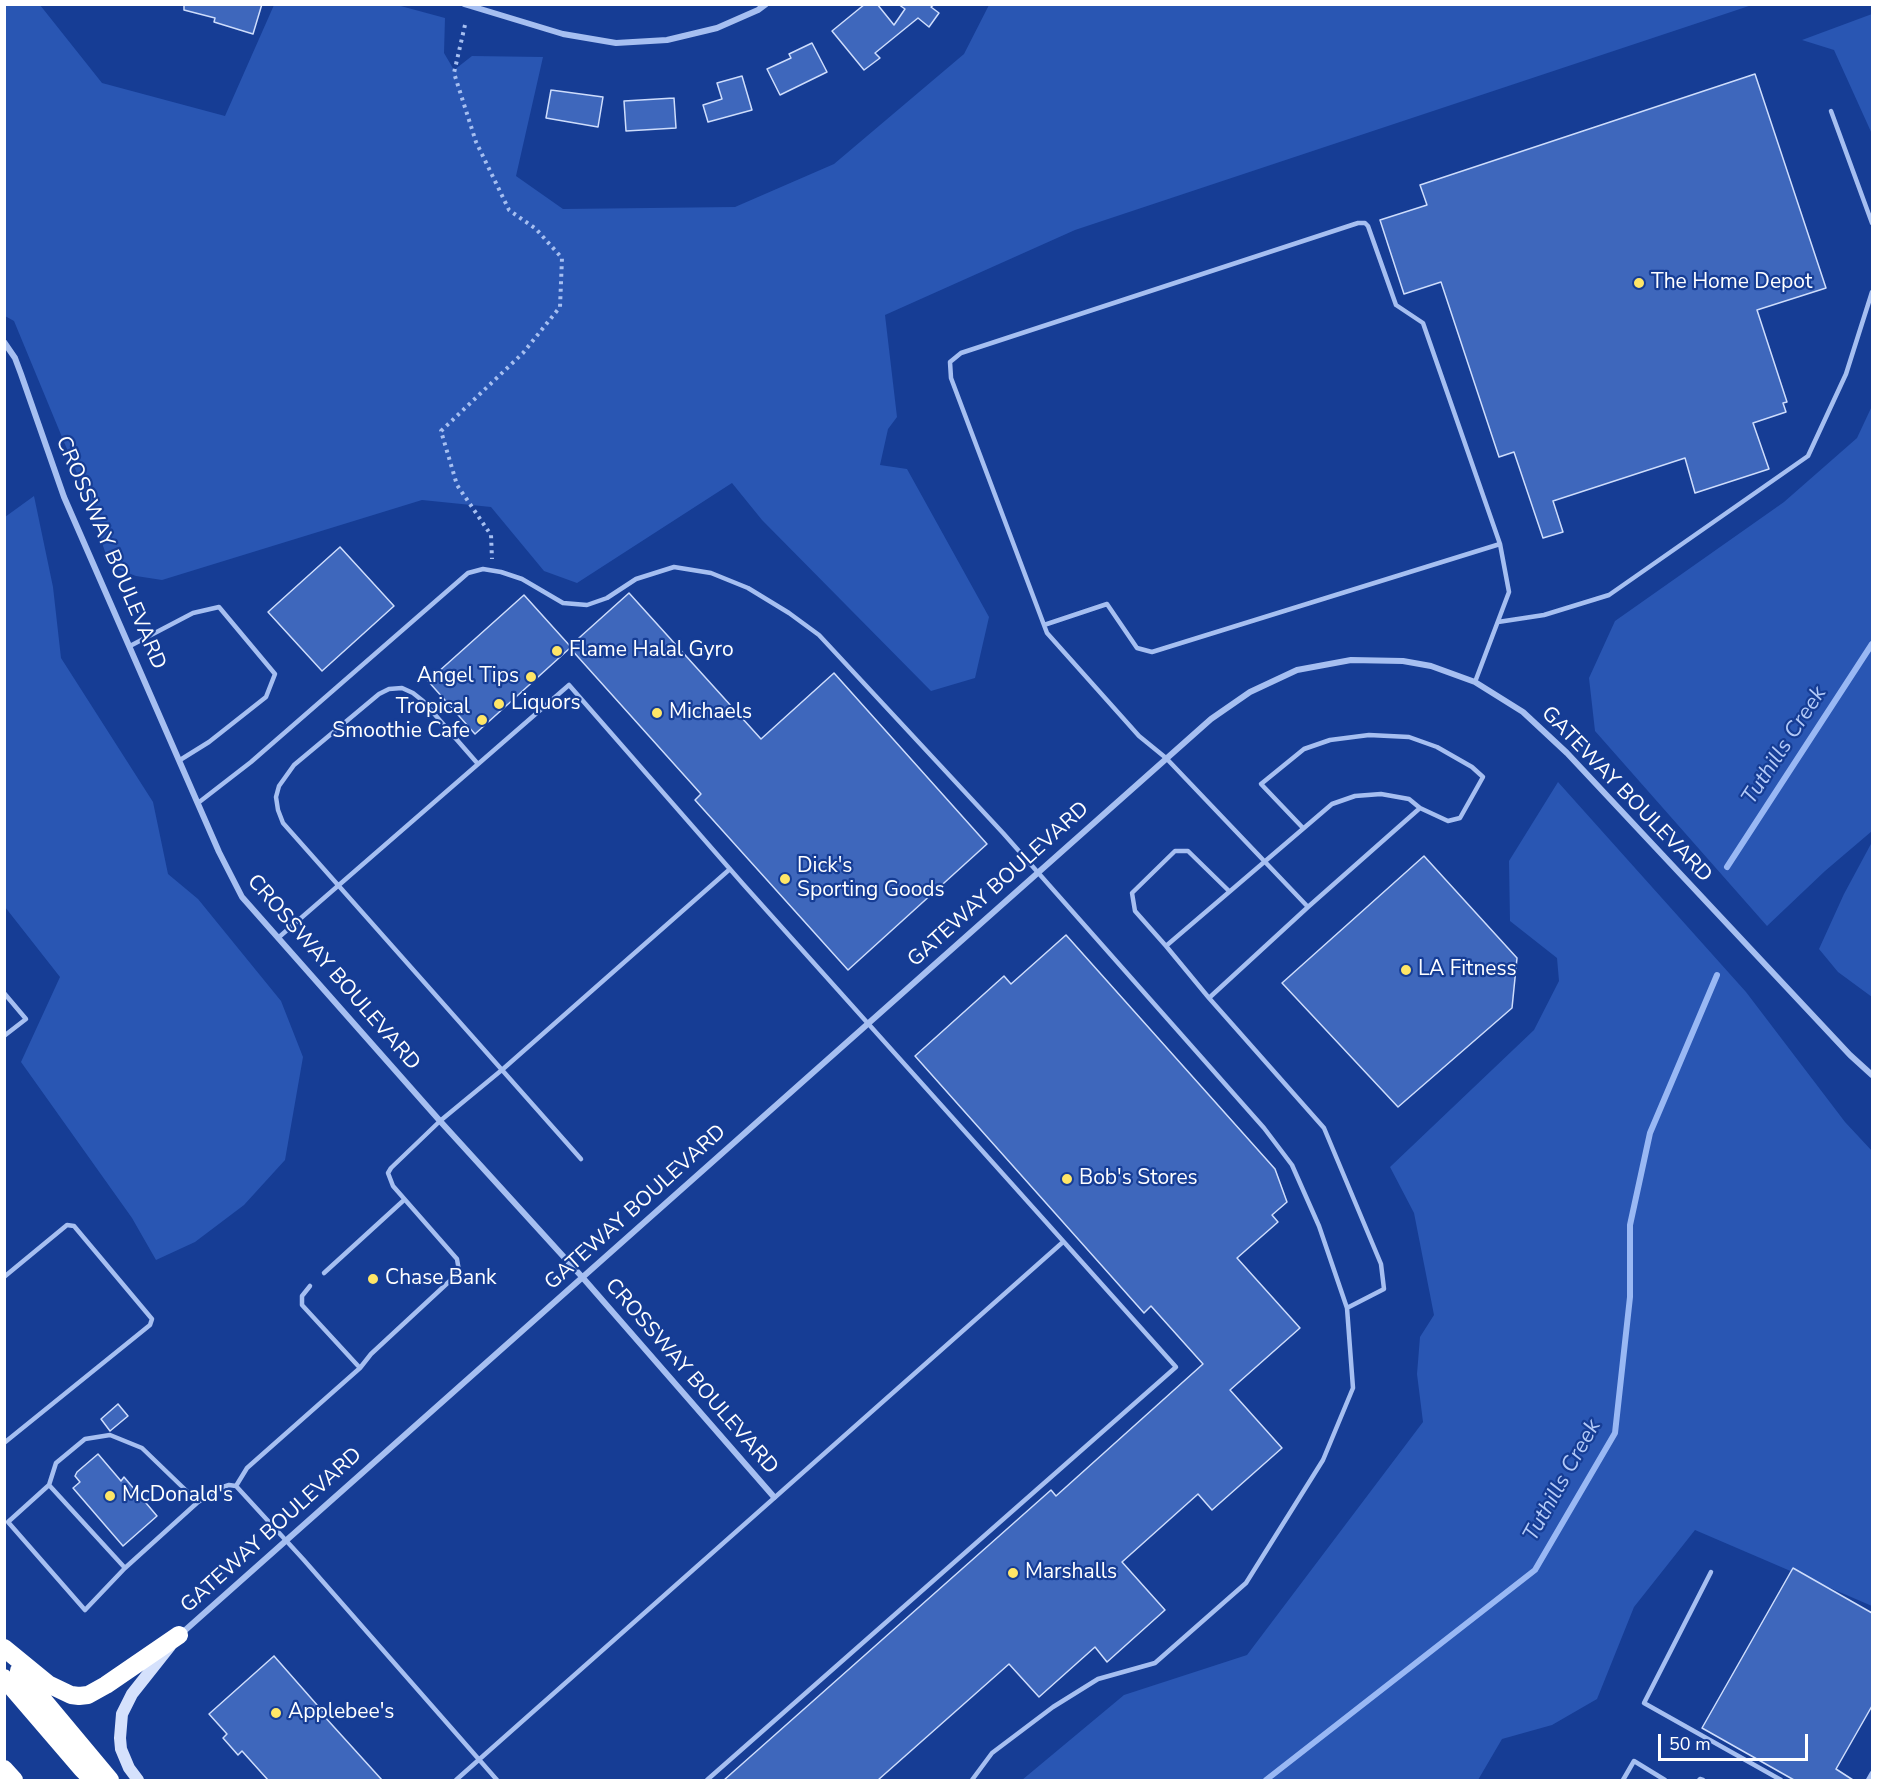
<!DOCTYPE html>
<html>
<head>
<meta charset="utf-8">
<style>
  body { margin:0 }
  #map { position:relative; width:1877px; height:1785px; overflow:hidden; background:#163d95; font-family:"Nunito Sans",sans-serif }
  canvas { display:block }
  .frame { position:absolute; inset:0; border:6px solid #fff; pointer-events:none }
  .scale { position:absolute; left:1658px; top:1734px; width:150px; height:27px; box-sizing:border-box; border:3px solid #fff; border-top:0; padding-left:8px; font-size:18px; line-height:21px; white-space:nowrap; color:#fff; -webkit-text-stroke:4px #163d95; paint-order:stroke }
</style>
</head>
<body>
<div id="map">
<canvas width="1877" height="1785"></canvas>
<div class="frame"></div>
<div class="scale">50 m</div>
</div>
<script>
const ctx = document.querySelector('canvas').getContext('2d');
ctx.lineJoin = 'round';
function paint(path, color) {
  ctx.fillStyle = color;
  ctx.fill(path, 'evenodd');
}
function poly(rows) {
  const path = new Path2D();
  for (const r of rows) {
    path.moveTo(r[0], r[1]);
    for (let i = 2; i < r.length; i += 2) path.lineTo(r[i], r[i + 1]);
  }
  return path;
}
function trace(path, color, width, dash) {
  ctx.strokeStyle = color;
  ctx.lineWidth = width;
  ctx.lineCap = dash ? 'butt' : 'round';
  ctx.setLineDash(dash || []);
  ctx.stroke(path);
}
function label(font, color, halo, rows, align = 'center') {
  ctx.font = font + ' "Nunito Sans",sans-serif';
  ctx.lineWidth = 4.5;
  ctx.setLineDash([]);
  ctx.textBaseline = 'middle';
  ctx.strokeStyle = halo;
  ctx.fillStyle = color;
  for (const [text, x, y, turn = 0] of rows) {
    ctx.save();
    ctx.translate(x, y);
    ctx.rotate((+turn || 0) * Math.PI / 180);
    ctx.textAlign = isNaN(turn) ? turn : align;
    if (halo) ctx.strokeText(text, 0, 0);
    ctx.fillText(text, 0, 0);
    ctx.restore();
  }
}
const green = poly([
  [5,4,40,5,102,83,225,116,274,5,397,5,445,18,444,53,454,70,472,56,543,57,516,176,563,209,735,207,834,164,964,54,989,5,1752,5,1075,230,885,315,897,417,888,429,880,465,907,469,989,617,975,678,931,691,762,520,732,483,577,583,544,571,491,507,422,500,162,580,136,576,110,566,81,483,14,321,5,316],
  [1872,14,1872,134,1834,50,1802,40],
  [1872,406,1872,831,1825,871,1767,926,1595,731,1589,678,1615,621,1784,502,1857,438],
  [34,496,53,587,61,658,153,802,168,874,198,899,281,1001,303,1057,285,1160,244,1205,195,1242,156,1260,132,1218,21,1062,60,977,5,907,5,517],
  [1558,782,1746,992,1845,1122,1872,1151,1872,1606,1695,1530,1634,1607,1597,1699,1552,1725,1502,1739,1478,1780,1022,1780,1124,1695,1247,1655,1423,1422,1417,1374,1420,1337,1434,1315,1414,1213,1390,1167,1534,1030,1559,981,1557,958,1510,921,1509,861],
  [1872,842,1872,997,1838,972,1819,949,1844,894]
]);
const stream = poly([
  [1727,867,1872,644],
  [1266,1780,1535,1570,1615,1433,1630,1297,1630,1225,1650,1133,1717,975]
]);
const building = poly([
  [184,4,262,4,253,34,214,22,215,18,184,10,184,4],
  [865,4,877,4,894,25,905,9,898,4,935,4,931,7,939,13,929,27,918,18,875,53,880,58,864,70,832,31,865,4],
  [812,43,827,72,780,95,767,69,791,58,789,54,812,43],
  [1755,74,1826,288,1757,310,1787,402,1783,403,1786,412,1753,423,1769,469,1695,493,1685,458,1553,501,1563,532,1543,538,1514,452,1499,457,1441,282,1404,294,1380,220,1427,205,1420,185,1755,74],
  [742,76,752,110,708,122,703,105,722,99,717,83,742,76],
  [551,90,603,97,598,127,546,118,551,90],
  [674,98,676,128,626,131,624,101,674,98],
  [340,547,394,606,322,671,268,612,340,547],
  [629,593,761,739,834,673,987,844,848,970,695,800,701,794,570,648,475,734,428,681,524,595,570,646,629,593],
  [1424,856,1517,958,1512,1008,1398,1107,1282,983,1424,856],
  [1066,935,1275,1169,1287,1202,1272,1215,1278,1222,1237,1258,1300,1328,1230,1390,1282,1448,1212,1510,1198,1494,1122,1562,1165,1610,1107,1662,1095,1647,1039,1697,1009,1664,878,1780,724,1780,1051,1490,1056,1496,1203,1364,1151,1306,1144,1313,915,1056,1004,976,1011,984,1066,935],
  [118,1404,128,1416,110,1431,101,1419,118,1404],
  [98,1454,121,1481,124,1477,157,1516,123,1546,73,1488,80,1482,75,1476,77,1472,98,1454],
  [1793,1568,1872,1613,1872,1706,1836,1769,1853,1780,1794,1780,1702,1728,1793,1568],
  [274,1656,325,1714,324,1716,382,1780,268,1780,242,1751,238,1755,223,1738,227,1734,209,1714,274,1656]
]);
const path = poly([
  [465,25,454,73,476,142,509,210,536,229,562,258,560,307,523,353,441,431,457,485,491,535,492,559]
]);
const lane = poly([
  [1831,111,1872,223],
  [1498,622,1544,615,1609,595,1808,456,1846,374,1872,292],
  [1044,625,1107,604,1137,648,1152,652,1500,544],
  [130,646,193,613,219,607,275,674,266,697,209,742,180,760],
  [478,764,423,701,413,693,402,688,389,689,379,694,294,765,279,786,276,797,278,810,283,823,581,1159],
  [198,803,251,762,468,573,483,569,501,572,522,579,563,603,587,605,607,598,636,579,674,567,711,573,748,588,789,613,819,635,1003,833,1264,1128,1292,1165,1319,1226,1347,1308],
  [1303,828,1261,784,1304,749,1330,740,1369,735,1409,737,1437,747,1472,767,1483,777,1460,818,1448,821,1420,808],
  [278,938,569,685,743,884,1176,1367,707,1780],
  [1166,946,1135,911,1132,893,1175,851,1188,851,1229,891],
  [4,993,26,1019,4,1036],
  [1209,998,1166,946,1332,804,1355,796,1381,794,1409,799,1420,808,1308,907],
  [324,1273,404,1200],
  [4,1277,67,1225,74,1226,152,1319,150,1325,4,1443],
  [310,1286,302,1296,302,1305,360,1368],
  [49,1485,8,1522,85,1610,125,1568,198,1502,220,1488,229,1485,236,1486,303,1559,497,1780],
  [236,1486,247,1468,360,1368,371,1354,454,1277,459,1271,457,1259,393,1186,388,1173,391,1168,440,1121,503,1069,730,869],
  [125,1568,49,1485,56,1463,85,1439,110,1435,142,1448,198,1502],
  [1711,1572,1644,1703,1781,1780],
  [456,1780,1063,1242],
  [972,1780,992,1753,1053,1707,1098,1679,1155,1663,1246,1583,1323,1460,1353,1388,1347,1308,1384,1289,1381,1264,1324,1128,1209,998,1308,907,1166,758,1139,736,1047,633,951,378,950,362,961,353,1358,223,1365,223,1368,226,1396,305,1423,323,1500,544,1509,592,1475,682],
  [1623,1780,1634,1761,1665,1780],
  [1699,1780,1700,1779,1703,1780],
  [1868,1780,1872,1773]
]);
const street = poly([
  [464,4,563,34,616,43,667,40,717,28,758,10,766,4],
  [4,342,15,358,21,374,64,497,219,852,242,897,440,1121,583,1278,774,1497],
  [182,1633,1211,719,1250,692,1297,670,1351,660,1403,661,1431,666,1475,682,1523,712,1567,753,1850,1055,1872,1075]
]);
const secondary = poly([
  [138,1780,129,1768,121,1749,120,1738,122,1714,132,1694,170,1646]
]);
const highway = poly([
  [4,1648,48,1684,71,1695,79,1696,88,1695,106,1685,179,1635],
  [19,1671,110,1780],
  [4,1678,82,1769,93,1780],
  [4,1769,14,1780]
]);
const markers = [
  [1639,283,6,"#ffe667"],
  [557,651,6,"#ffe667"],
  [531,677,6,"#ffe667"],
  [499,704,6,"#ffe667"],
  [657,713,6,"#ffe667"],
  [482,720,6,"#ffe667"],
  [785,879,6,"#ffe667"],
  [1406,970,6,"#ffe667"],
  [1067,1179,6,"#ffe667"],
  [373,1279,6,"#ffe667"],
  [110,1496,6,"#ffe667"],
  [1013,1573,6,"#ffe667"],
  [276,1713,6,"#ffe667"]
];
const poiNames = [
  ["The Home Depot",1651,283],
  ["Flame Halal Gyro",569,651],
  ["Angel Tips",519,677,"right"],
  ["Liquors",511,704],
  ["Tropical",470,708,"right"],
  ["Smoothie Cafe",470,732,"right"],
  ["Michaels",669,713],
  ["Dick's",797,867],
  ["Sporting Goods",797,891],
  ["LA Fitness",1418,970],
  ["Bob's Stores",1079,1179],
  ["Chase Bank",385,1279],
  ["McDonald's",122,1496],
  ["Marshalls",1025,1573],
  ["Applebee's",288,1713]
];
const streetNames = [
  ["CROSSWAY BOULEVARD",110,553,67],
  ["GATEWAY BOULEVARD",1626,795,46],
  ["GATEWAY BOULEVARD",999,885,-42],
  ["CROSSWAY BOULEVARD",333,973,49],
  ["GATEWAY BOULEVARD",636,1208,-42],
  ["CROSSWAY BOULEVARD",691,1377,49],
  ["GATEWAY BOULEVARD",272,1531,-42]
];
const waterNames = [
  ["Tuthills Creek",1785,746,-57],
  ["Tuthills Creek",1563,1481,-61]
];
paint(green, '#2956b3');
trace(stream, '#99b8f4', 6);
paint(building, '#3e67bc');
trace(building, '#ceddfc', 1.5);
trace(path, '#a6bff1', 4, [3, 4.5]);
trace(lane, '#a6bff1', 4.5);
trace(street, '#a6bff1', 6);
trace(secondary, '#d5e1fc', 12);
trace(highway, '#fff', 18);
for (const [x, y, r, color] of markers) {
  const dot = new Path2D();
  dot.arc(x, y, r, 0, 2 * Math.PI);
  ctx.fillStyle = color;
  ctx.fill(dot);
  trace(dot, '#163d95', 2);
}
label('21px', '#fff', '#163d95', poiNames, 'left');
label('21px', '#fff', '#163d95', streetNames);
label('italic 22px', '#b3caf8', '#163d95', waterNames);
</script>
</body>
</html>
